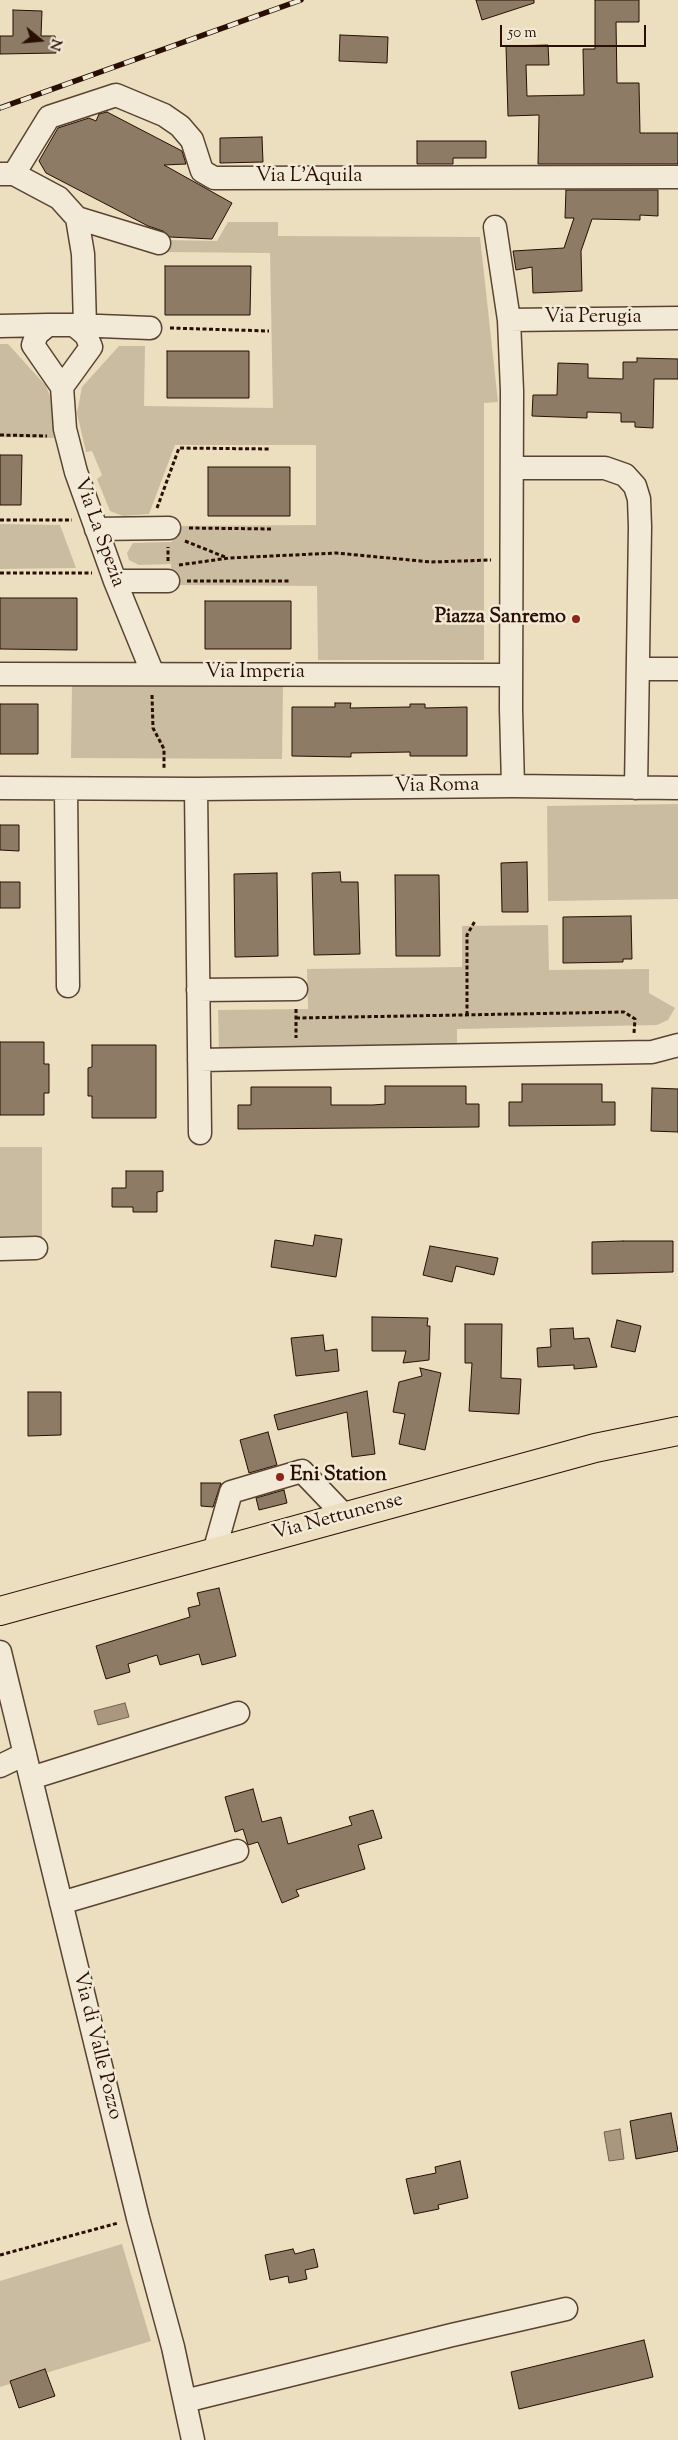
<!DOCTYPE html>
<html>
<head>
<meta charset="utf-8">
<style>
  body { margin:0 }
  #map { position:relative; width:678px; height:2440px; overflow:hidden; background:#ebdfc0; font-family:"Sorts Mill Goudy",serif }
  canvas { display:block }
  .north { position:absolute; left:15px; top:15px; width:50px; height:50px; -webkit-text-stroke:4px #f2ead6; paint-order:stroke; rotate:107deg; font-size:14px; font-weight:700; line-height:20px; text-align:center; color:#280f02 }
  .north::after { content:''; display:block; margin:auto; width:18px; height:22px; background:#280f02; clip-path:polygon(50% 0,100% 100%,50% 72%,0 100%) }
  .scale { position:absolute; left:500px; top:25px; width:146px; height:22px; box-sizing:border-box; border:2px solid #280f02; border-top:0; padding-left:6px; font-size:15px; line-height:18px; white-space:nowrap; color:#280f02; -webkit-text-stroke:4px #f2ead6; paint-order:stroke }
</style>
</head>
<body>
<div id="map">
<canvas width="678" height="2440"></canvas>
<div class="north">N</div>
<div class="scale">50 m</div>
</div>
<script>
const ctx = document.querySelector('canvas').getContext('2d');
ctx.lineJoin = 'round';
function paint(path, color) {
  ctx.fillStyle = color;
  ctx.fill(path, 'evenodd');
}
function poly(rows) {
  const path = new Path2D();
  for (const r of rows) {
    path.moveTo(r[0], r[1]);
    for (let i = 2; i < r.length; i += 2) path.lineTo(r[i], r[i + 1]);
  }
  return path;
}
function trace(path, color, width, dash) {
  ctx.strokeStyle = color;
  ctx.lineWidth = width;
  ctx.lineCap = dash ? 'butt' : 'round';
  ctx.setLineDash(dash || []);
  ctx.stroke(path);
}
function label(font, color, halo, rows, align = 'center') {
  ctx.font = font + ' "Sorts Mill Goudy",serif';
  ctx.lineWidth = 5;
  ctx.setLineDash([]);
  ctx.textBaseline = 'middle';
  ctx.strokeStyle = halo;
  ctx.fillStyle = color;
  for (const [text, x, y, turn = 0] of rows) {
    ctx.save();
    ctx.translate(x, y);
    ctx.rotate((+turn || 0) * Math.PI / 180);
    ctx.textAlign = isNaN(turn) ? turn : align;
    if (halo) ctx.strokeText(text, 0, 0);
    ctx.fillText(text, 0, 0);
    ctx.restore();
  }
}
const green = poly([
  [228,222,278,222,278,236,480,237,498,402,484,403,484,660,318,660,317,586,172,585,171,564,139,565,129,560,127,553,133,543,172,542,172,526,316,525,316,445,175,445,149,514,123,516,110,511,97,479,102,475,92,451,86,452,77,413,82,387,119,346,145,346,144,406,273,408,270,253,166,252,168,240,217,241],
  [0,344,8,344,46,386,50,396,54,438,0,437],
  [0,524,60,525,76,568,0,569],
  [72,686,283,687,282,759,71,758],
  [678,804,678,899,548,901,547,806],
  [548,925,549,970,649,969,649,993,675,1008,668,1020,657,1025,457,1029,457,1047,219,1051,218,1010,308,1009,307,969,462,967,462,926],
  [0,1147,42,1147,42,1240,0,1240],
  [122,2244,151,2341,0,2387,0,2281]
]);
const water = poly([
  [125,1703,129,1717,98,1725,94,1711,125,1703],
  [620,2129,624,2159,609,2161,604,2132,620,2129]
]);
const building = poly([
  [476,0,534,0,534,3,482,20,476,0],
  [595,0,639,0,639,22,616,22,617,83,639,83,640,133,678,133,678,164,538,164,539,115,508,116,506,46,548,45,549,65,526,65,527,96,584,95,583,49,595,49,595,0],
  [13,10,42,11,41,36,55,36,56,53,0,54,0,36,13,36,13,10],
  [340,35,388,37,387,63,339,61,340,35],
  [107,112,182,151,186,164,164,165,232,203,212,239,170,237,163,231,148,226,46,173,39,161,58,128,89,118,96,121,99,114,107,112],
  [262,137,263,162,220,163,220,138,262,137],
  [417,141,486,141,486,158,453,158,453,164,417,164,417,141],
  [566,190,658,190,658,216,640,215,640,220,592,219,581,251,582,291,533,293,532,267,516,270,513,251,564,248,574,218,565,218,566,190],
  [165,266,251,266,250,315,165,315,165,266],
  [167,351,249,351,249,398,167,398,167,351],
  [637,358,678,359,678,379,654,379,653,428,635,427,635,422,621,422,621,413,587,412,587,418,532,416,533,395,557,395,558,363,588,364,588,378,623,379,623,362,637,362,637,358],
  [0,455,22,455,21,505,0,505,0,455],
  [208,467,290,467,290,516,208,516,208,467],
  [0,598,77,598,77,650,0,649,0,598],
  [205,601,291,601,291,649,205,649,205,601],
  [335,703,351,703,350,708,410,707,410,704,425,704,425,708,467,707,467,756,410,756,410,752,351,753,351,757,292,756,292,707,335,707,335,703],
  [0,704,38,704,38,754,0,754,0,704],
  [0,825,19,825,19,851,0,850,0,825],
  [527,862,528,912,502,912,501,863,527,862],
  [340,872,341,882,358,882,360,954,314,955,312,873,340,872],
  [277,873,278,956,235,957,234,874,277,873],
  [395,875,439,875,440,956,396,956,395,875],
  [0,882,20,882,20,908,0,908,0,882],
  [631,916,632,959,623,959,623,962,563,963,563,917,631,916],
  [0,1042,44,1042,44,1064,49,1064,49,1093,44,1093,44,1115,0,1115,0,1042],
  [92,1045,156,1045,156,1118,92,1118,92,1096,88,1096,88,1068,92,1067,92,1045],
  [522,1084,602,1084,602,1102,615,1102,615,1125,509,1126,509,1102,522,1102,522,1084],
  [385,1086,466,1086,466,1104,479,1104,479,1127,238,1129,238,1105,251,1105,251,1087,331,1087,331,1105,373,1105,385,1104,385,1086],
  [652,1088,678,1089,678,1132,651,1131,652,1088],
  [126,1171,163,1171,163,1191,157,1192,157,1212,133,1212,133,1207,112,1207,112,1188,126,1188,126,1171],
  [315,1235,342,1239,336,1277,271,1267,275,1240,313,1246,315,1235],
  [623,1241,673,1241,673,1272,592,1274,592,1242,623,1241],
  [430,1246,498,1258,494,1275,456,1266,452,1282,423,1275,430,1246],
  [372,1317,428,1318,427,1326,430,1326,429,1360,403,1363,406,1351,372,1351,372,1317],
  [617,1320,641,1326,635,1352,611,1347,617,1320],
  [465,1324,502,1324,501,1378,521,1379,519,1414,469,1411,472,1363,465,1363,465,1324],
  [573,1328,574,1339,589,1338,597,1367,574,1369,574,1365,538,1367,537,1348,551,1347,550,1329,573,1328],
  [323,1335,325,1351,337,1349,339,1371,296,1376,291,1338,323,1335],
  [420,1368,441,1373,425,1450,399,1444,405,1414,393,1412,399,1382,422,1376,420,1368],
  [367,1391,375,1454,352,1457,347,1412,278,1430,274,1415,367,1391],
  [28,1392,61,1392,61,1435,28,1436,28,1392],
  [268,1432,277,1465,249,1473,240,1440,268,1432],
  [201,1483,221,1483,213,1507,201,1506,201,1483],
  [284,1490,287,1503,259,1510,256,1498,284,1490],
  [219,1588,236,1656,202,1665,199,1654,160,1665,157,1655,128,1664,130,1672,106,1679,96,1646,190,1617,188,1608,200,1605,197,1593,219,1588],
  [253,1789,262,1822,281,1817,288,1844,352,1825,349,1817,373,1810,382,1838,358,1845,365,1869,296,1890,299,1896,282,1903,258,1842,248,1845,243,1829,235,1832,225,1797,253,1789],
  [671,2113,678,2151,636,2159,630,2121,671,2113],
  [460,2161,468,2198,438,2205,439,2209,414,2214,406,2179,436,2173,435,2167,460,2161],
  [293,2249,295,2254,314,2249,318,2267,305,2270,307,2279,289,2283,288,2276,270,2280,265,2255,293,2249],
  [644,2340,653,2377,519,2409,511,2372,644,2340],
  [45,2369,55,2396,19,2408,10,2381,45,2369]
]);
const path = poly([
  [170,328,269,331],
  [0,435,47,436],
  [157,508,179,448,270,449],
  [0,520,72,520],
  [189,528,273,529],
  [185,541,225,557],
  [168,561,168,547],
  [179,565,229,558,336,553,431,562,491,560],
  [0,573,92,573],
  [187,581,291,581],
  [152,695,153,728,164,749,164,768],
  [296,1009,296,1038],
  [467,1015,467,935,475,921],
  [296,1018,624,1012,635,1019,634,1033],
  [0,2255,118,2223]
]);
const minor = poly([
  [0,174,14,174,49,117,116,95,164,115,180,126,192,140,202,171,214,178,678,177],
  [14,174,59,198,77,218,159,243],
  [77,218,83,254,85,326],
  [495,227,509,320,512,391,511,709,513,786],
  [509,320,678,318],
  [74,325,150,328],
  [0,326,48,325],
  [62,387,91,347,86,335,74,325,48,325,37,334,33,345,62,387,65,429,76,472,115,581,153,674],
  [513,468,605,468,625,475,635,486,639,499,640,527,636,788],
  [96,529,169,528],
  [115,581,168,581],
  [638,669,678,669],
  [0,674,511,675],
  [0,788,196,789,513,786,678,788],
  [66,789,68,986],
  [196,789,200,1133],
  [198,990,296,989],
  [199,1060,652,1052,678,1045],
  [0,1249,36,1248],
  [214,1552,231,1492,302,1471,345,1516],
  [0,1652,138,2218,173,2347,193,2440],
  [0,1766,25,1754],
  [31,1778,238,1713],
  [61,1903,237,1851],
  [185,2401,452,2335,566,2309]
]);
const major = poly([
  [0,1611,595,1448,678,1431]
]);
const rail = poly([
  [0,108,301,0]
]);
const markers = [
  [576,619,5,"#8f2418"],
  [280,1477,5,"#8f2418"]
];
const streetNames = [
  ["Via L'Aquila",309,178],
  ["Via Perugia",593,319],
  ["Via La Spezia",98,533,70],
  ["Via Imperia",255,674],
  ["Via Roma",437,787,-1],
  ["Via Nettunense",338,1518,-15],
  ["Via di Valle Pozzo",96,2046,76]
];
const poiNames = [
  ["Piazza Sanremo",566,619],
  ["Eni Station",290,1477,"left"]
];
paint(green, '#cabca0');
paint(water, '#a9987f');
trace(water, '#75614d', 1);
paint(building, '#8d7b65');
trace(building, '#280f02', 1);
trace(minor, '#594332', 25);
trace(major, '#280f02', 30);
trace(path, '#280f02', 3, [4, 2.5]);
trace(minor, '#f2ead6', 22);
trace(major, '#ebdfc0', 28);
trace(rail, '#280f02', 5.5);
trace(rail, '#f2ead6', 4, [11]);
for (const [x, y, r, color] of markers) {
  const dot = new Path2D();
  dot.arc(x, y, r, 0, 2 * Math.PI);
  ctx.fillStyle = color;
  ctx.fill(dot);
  trace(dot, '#f2ead6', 2);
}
label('20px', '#280f02', '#f2ead6', streetNames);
label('bold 20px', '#280f02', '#f2ead6', poiNames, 'right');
</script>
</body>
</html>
